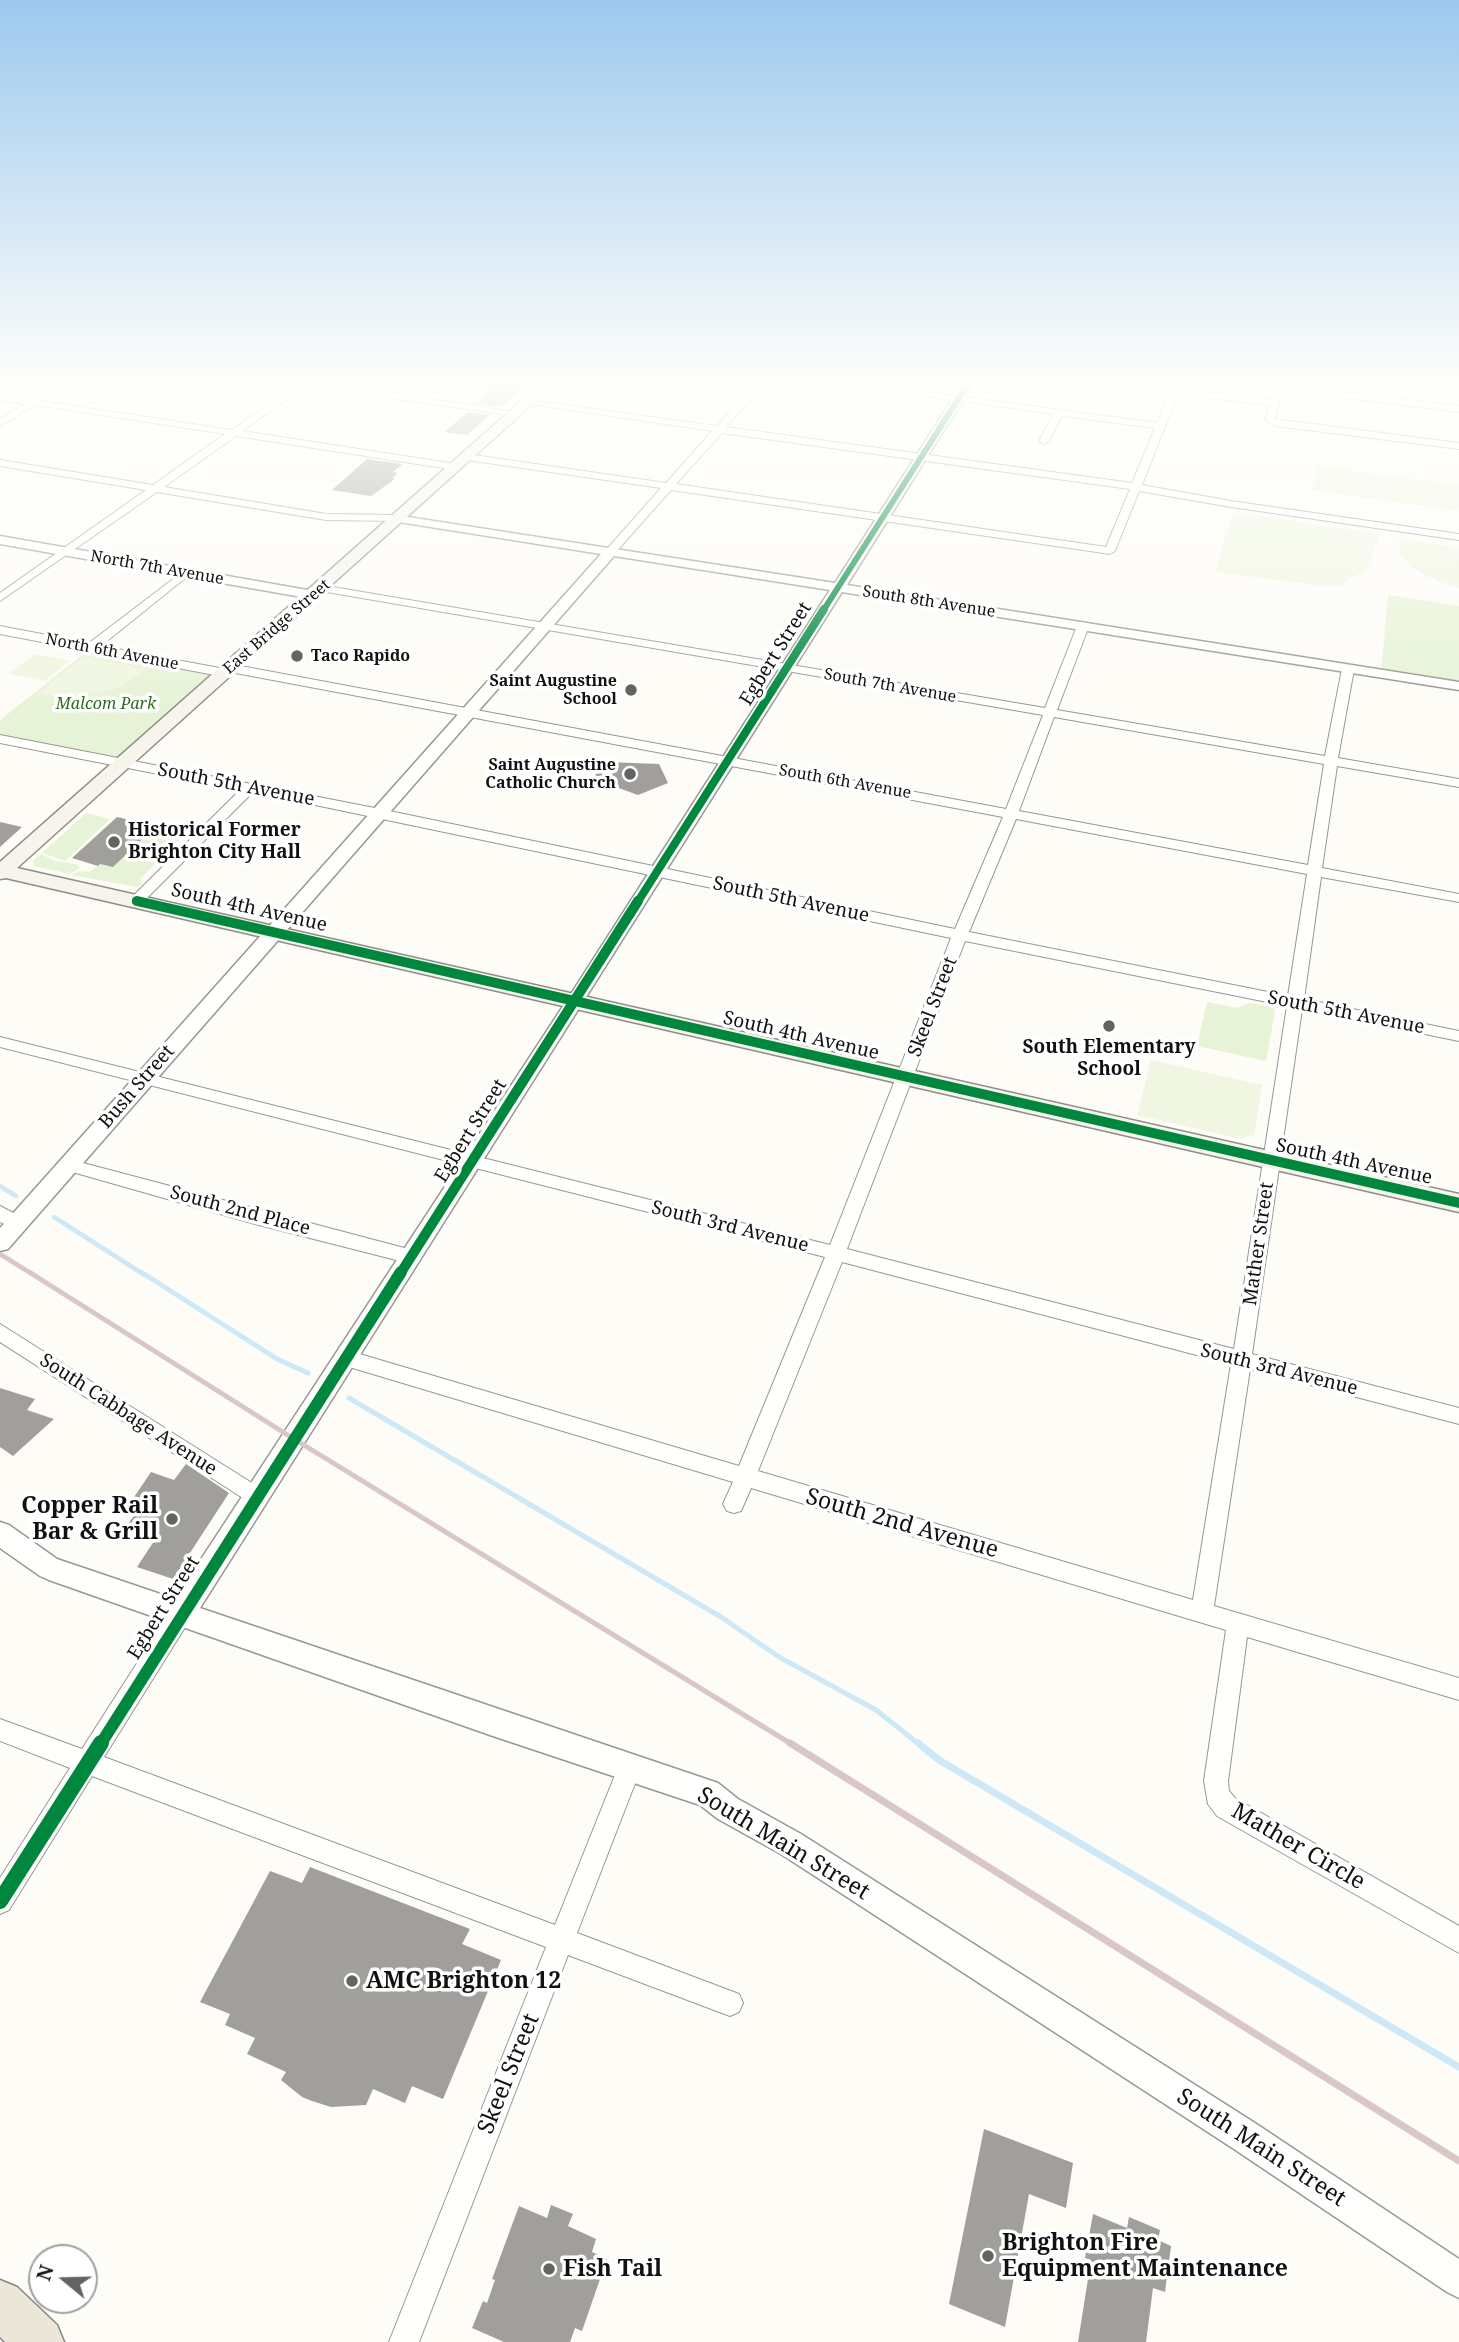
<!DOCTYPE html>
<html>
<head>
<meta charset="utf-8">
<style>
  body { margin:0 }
  #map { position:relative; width:1459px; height:2342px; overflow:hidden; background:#fdfcf7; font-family:"Noto Serif",serif }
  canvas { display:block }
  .north { position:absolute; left:28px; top:2244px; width:70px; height:70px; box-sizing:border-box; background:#fff; border:2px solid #a0a0a0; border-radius:50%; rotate:289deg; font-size:19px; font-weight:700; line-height:28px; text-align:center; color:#111 }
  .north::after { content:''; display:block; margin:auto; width:24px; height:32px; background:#646362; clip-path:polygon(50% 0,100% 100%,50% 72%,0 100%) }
</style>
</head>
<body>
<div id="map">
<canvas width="1459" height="2342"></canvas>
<div class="north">N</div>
</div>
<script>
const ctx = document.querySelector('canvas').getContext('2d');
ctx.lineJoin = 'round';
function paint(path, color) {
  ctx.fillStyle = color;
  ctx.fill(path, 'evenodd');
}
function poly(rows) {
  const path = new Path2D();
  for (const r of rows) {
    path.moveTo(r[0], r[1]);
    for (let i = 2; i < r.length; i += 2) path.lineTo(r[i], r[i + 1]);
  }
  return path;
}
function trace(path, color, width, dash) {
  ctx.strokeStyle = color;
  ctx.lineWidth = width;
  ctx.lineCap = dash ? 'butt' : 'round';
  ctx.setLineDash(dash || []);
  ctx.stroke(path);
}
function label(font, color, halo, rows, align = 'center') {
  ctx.font = font + ' "Noto Serif",serif';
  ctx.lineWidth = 7;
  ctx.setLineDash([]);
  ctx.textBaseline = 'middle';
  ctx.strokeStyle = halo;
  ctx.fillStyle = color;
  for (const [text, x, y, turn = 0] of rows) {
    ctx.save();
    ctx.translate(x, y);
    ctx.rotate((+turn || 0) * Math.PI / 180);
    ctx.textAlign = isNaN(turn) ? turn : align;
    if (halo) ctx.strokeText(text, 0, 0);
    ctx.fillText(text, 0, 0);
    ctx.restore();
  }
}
const green = poly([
  [1388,595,1459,606,1459,686,1381,674],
  [91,648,225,673,123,763,0,739,0,720],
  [86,813,110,819,65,861,42,853],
  [156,827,186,833,140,879,142,884,137,887,72,875,79,871,89,872,100,864,113,867],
  [41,854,55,861,76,864,80,868,70,874,34,866,33,861],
  [1207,1002,1237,1008,1249,1003,1273,1007,1275,1011,1266,1061,1197,1046]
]);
const pitch = poly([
  [1317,466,1459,485,1459,511,1312,490],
  [1242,513,1379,534,1367,569,1341,585,1324,586,1215,572,1232,516],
  [1399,539,1459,548,1459,588,1437,581,1413,569,1400,555],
  [35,654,70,661,44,681,9,674],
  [83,657,146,669,147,669,117,688,101,693,74,698,37,694],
  [1151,1060,1262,1085,1254,1135,1241,1139,1137,1115]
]);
const streamFar2 = poly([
  [0,1186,16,1196],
  [54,1217,143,1274]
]);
const streamFar1 = poly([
  [141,1272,277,1359,308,1373],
  [349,1398,721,1617,779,1657,876,1710,920,1745]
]);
const stream = poly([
  [918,1743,939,1760,1459,2067]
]);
const building = poly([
  [488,379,536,379,500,407,477,404,487,395],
  [468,412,490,415,467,435,444,432],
  [367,459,402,464,393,472,398,473,392,478,395,479,371,496,332,490],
  [607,762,659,764,668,783,638,795,594,779,598,769],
  [117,817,156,826,113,867,100,864,98,866,72,858],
  [0,822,22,827,0,847],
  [0,1388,35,1399,27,1410,54,1419,13,1456,0,1447],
  [186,1464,229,1493,173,1579,137,1567,158,1535,127,1525,137,1512,126,1509,151,1472,174,1480],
  [310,1867,470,1929,462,1944,501,1960,443,2099,412,2086,405,2103,373,2089,366,2105,331,2107,312,2101,302,2097,281,2080,286,2072,247,2054,255,2038,225,2025,230,2014,200,2002,270,1871,302,1883],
  [984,2129,1073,2163,1066,2208,1029,2194,1005,2327,949,2304],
  [551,2205,573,2214,568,2226,596,2239,592,2252,607,2259,582,2331,575,2328,570,2342,504,2342,472,2328,483,2301,487,2303,495,2280,492,2279,519,2206,547,2218],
  [1093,2214,1127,2228,1129,2217,1160,2230,1158,2240,1171,2246,1165,2292,1153,2288,1146,2342,1078,2342,1091,2260,1085,2258]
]);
const minor = poly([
  [66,379,77,379,43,401,232,430,296,384,274,379,314,379,313,381,521,413,516,416,306,386,242,431,456,464,461,467,456,470,236,436,164,487,326,514,399,515,404,518,399,521,326,520,157,492,0,601,0,593,146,490,0,466,0,460,153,485,225,434,36,405,0,426,0,419,25,404,0,400,0,394,33,399,66,379],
  [759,379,768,379,726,427,1132,483,1155,428,1062,416,1049,441,1044,444,1039,441,1053,414,805,379,833,379,1157,423,1174,379,1183,379,1180,389,1271,400,1276,379,1285,379,1284,385,1459,406,1459,412,1283,390,1275,419,1459,443,1459,449,1275,426,1265,420,1269,405,1178,394,1142,485,1231,501,1459,534,1459,540,1231,507,1139,491,1115,551,1110,554,671,490,615,553,611,554,606,551,607,549,661,488,467,460,462,457,467,454,666,483,712,431,523,403,528,400,717,426,759,379],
  [722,433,1130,489,1106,547,676,484,722,433],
  [185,570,191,573,189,575,101,646,225,669,226,665,230,664,1006,809,1043,715,321,591,315,588,321,585,1045,708,1077,626,1083,622,1089,626,1057,710,1325,756,1342,669,1348,665,1354,669,1338,758,1459,779,1459,787,1337,766,1322,868,1459,894,1459,902,1321,877,1304,999,1459,1031,1459,1041,1302,1009,1252,1354,1459,1408,1459,1424,1250,1369,1214,1606,1459,1678,1459,1700,1247,1637,1228,1781,1229,1791,1235,1798,1459,1926,1459,1953,1217,1816,1208,1804,1204,1781,1226,1630,751,1488,741,1511,734,1513,727,1511,723,1504,733,1482,346,1366,339,1364,336,1358,339,1352,346,1350,739,1466,825,1257,0,1047,0,1037,830,1245,951,938,253,792,141,904,136,905,131,904,129,901,131,898,240,790,0,743,0,735,380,809,955,929,1003,817,230,672,229,676,225,677,0,634,0,626,89,643,185,570],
  [1054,717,1324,764,1308,865,1019,811,1054,717],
  [1016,819,1307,874,1288,996,969,932,1016,819],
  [965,941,1287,1006,1234,1349,847,1249,965,941],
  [842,1262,1231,1364,1193,1600,758,1471,842,1262],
  [68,1159,412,1250,419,1252,421,1257,419,1262,412,1264,255,1224,62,1169,59,1165,62,1161,68,1159],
  [0,1206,23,1218,26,1223,23,1228,17,1230,0,1222,0,1206],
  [0,1324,263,1490,266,1496,263,1502,256,1505,249,1502,0,1342,0,1324],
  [181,1604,189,1607,192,1614,189,1621,104,1757,555,1925,621,1760,629,1756,637,1760,641,1768,577,1933,739,1994,743,2003,739,2012,730,2016,568,1955,419,2342,389,2342,546,1947,92,1776,9,1910,0,1914,0,1878,70,1768,0,1741,0,1719,82,1749,173,1607,181,1604]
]);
const tertiary = poly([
  [965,379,976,379,847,585,1459,682,1459,690,842,592,200,1608,718,1783,738,1799,801,1834,1258,2125,1459,2259,1459,2298,1447,2292,1234,2149,781,1854,718,1819,700,1805,490,1735,49,1580,40,1576,0,1548,0,1522,9,1525,57,1559,175,1599,569,997,830,590,614,556,8,1249,0,1251,0,1228,601,554,399,522,395,521,395,515,835,583,965,379],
  [0,536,313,591,320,595,313,599,0,544,0,536]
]);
const secondary = poly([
  [546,379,560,379,17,868,1459,1194,1459,1212,6,878,0,879,0,862,546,379]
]);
const trunk = poly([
  [0,2280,17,2287,57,2325,64,2342,5,2342,0,2337,0,2280]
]);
const railFar2 = poly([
  [0,1254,32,1274]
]);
const railFar1 = poly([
  [29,1272,294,1439,793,1745]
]);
const rail = poly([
  [790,1743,1459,2161]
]);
const cyclewayFar4 = poly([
  [823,611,971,379]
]);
const cyclewayFar3 = poly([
  [136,901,144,903],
  [637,903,824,609]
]);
const cyclewayFar2 = poly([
  [137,901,1459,1203],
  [400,1274,638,901]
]);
const cyclewayFar1 = poly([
  [100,1745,401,1272]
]);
const cycleway = poly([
  [0,1901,101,1743]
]);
const markers = [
  [297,656,7,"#646362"],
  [631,690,7,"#646362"],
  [630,774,7,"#646362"],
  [114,842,7,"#646362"],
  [1109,1026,7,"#646362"],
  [172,1519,7,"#646362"],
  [352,1981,7,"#646362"],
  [988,2256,7,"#646362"],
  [549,2269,7,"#646362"]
];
const farStreetnames = [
  ["North 7th Avenue",157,568,10],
  ["South 8th Avenue",929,602,9],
  ["East Bridge Street",277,627,-41],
  ["North 6th Avenue",112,652,11],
  ["South 7th Avenue",890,686,10],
  ["South 6th Avenue",845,782,10]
];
const farPoinames = [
  ["Taco Rapido",311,656,"left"],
  ["Saint Augustine",617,681],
  ["School",617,699],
  ["Saint Augustine",616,765],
  ["Catholic Church",616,783]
];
const farParknames = [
  ["Malcom Park",106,704]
];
const streetNames = [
  ["Egbert Street",776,654,-58],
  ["South 5th Avenue",236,785,11],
  ["South 5th Avenue",791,900,12],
  ["South 4th Avenue",249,908,13],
  ["Skeel Street",933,1007,-69],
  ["South 5th Avenue",1346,1013,11],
  ["South 4th Avenue",801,1036,13],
  ["Bush Street",137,1087,-49],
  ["Egbert Street",471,1131,-58],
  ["South 4th Avenue",1354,1162,12],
  ["South 2nd Place",240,1211,15],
  ["South 3rd Avenue",730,1227,14],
  ["Mather Street",1259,1244,-82],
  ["South 3rd Avenue",1279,1370,14],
  ["South Cabbage Avenue",128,1415,33],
  ["Egbert Street",164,1608,-58]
];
const poiNames = [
  ["Historical Former",128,831],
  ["Brighton City Hall",128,853],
  ["South Elementary",1109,1048,"center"],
  ["School",1109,1070,"center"]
];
const nearPoinames = [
  ["Copper Rail",158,1506,"right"],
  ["Bar & Grill",158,1532,"right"],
  ["AMC Brighton 12",366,1981],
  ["Brighton Fire",1002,2243],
  ["Equipment Maintenance",1002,2269],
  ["Fish Tail",563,2269]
];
const nearStreetnames = [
  ["South 2nd Avenue",902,1524,16],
  ["South Main Street",783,1844,31],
  ["Mather Circle",1298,1847,30],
  ["Skeel Street",509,2074,-68],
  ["South Main Street",1261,2148,33]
];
paint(green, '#e7f3d7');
paint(pitch, '#f0f6e1');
trace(streamFar2, '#cde8f7', 4.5);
trace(streamFar1, '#cde8f7', 5);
trace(stream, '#cde8f7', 7);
paint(building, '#a19f9c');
trace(minor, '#979795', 2);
trace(tertiary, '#979795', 3);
trace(secondary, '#8e8d8b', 3);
trace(trunk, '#858482', 3);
paint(minor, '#fffffe');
paint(tertiary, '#fffffe');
paint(secondary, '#f6f4eb');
paint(trunk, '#ece5da');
trace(railFar2, '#d9c6c7', 4.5);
trace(railFar1, '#d9c6c7', 5);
trace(rail, '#d9c6c7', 7);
trace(cyclewayFar4, '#00873e', 6);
trace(cyclewayFar3, '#00873e', 8);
trace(cyclewayFar2, '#00873e', 10);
trace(cyclewayFar1, '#00873e', 12);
trace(cycleway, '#00873e', 16);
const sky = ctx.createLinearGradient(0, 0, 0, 707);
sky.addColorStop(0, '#9dc9ee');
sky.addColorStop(0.54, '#fefefb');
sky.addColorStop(1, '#fefefb00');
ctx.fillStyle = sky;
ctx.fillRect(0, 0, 1459, 707);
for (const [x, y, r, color] of markers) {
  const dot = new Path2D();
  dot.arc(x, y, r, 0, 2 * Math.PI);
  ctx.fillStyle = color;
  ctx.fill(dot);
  trace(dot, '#fff', 2.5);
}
label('16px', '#111', '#fff', farStreetnames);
label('bold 16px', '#111', '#fff', farPoinames, 'right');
label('italic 16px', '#2f6b1f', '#fff', farParknames);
label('19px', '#111', '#fff', streetNames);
label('bold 19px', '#111', '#fff', poiNames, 'left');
label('bold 23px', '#111', '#fff', nearPoinames, 'left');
label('23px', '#111', '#fff', nearStreetnames);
</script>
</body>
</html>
